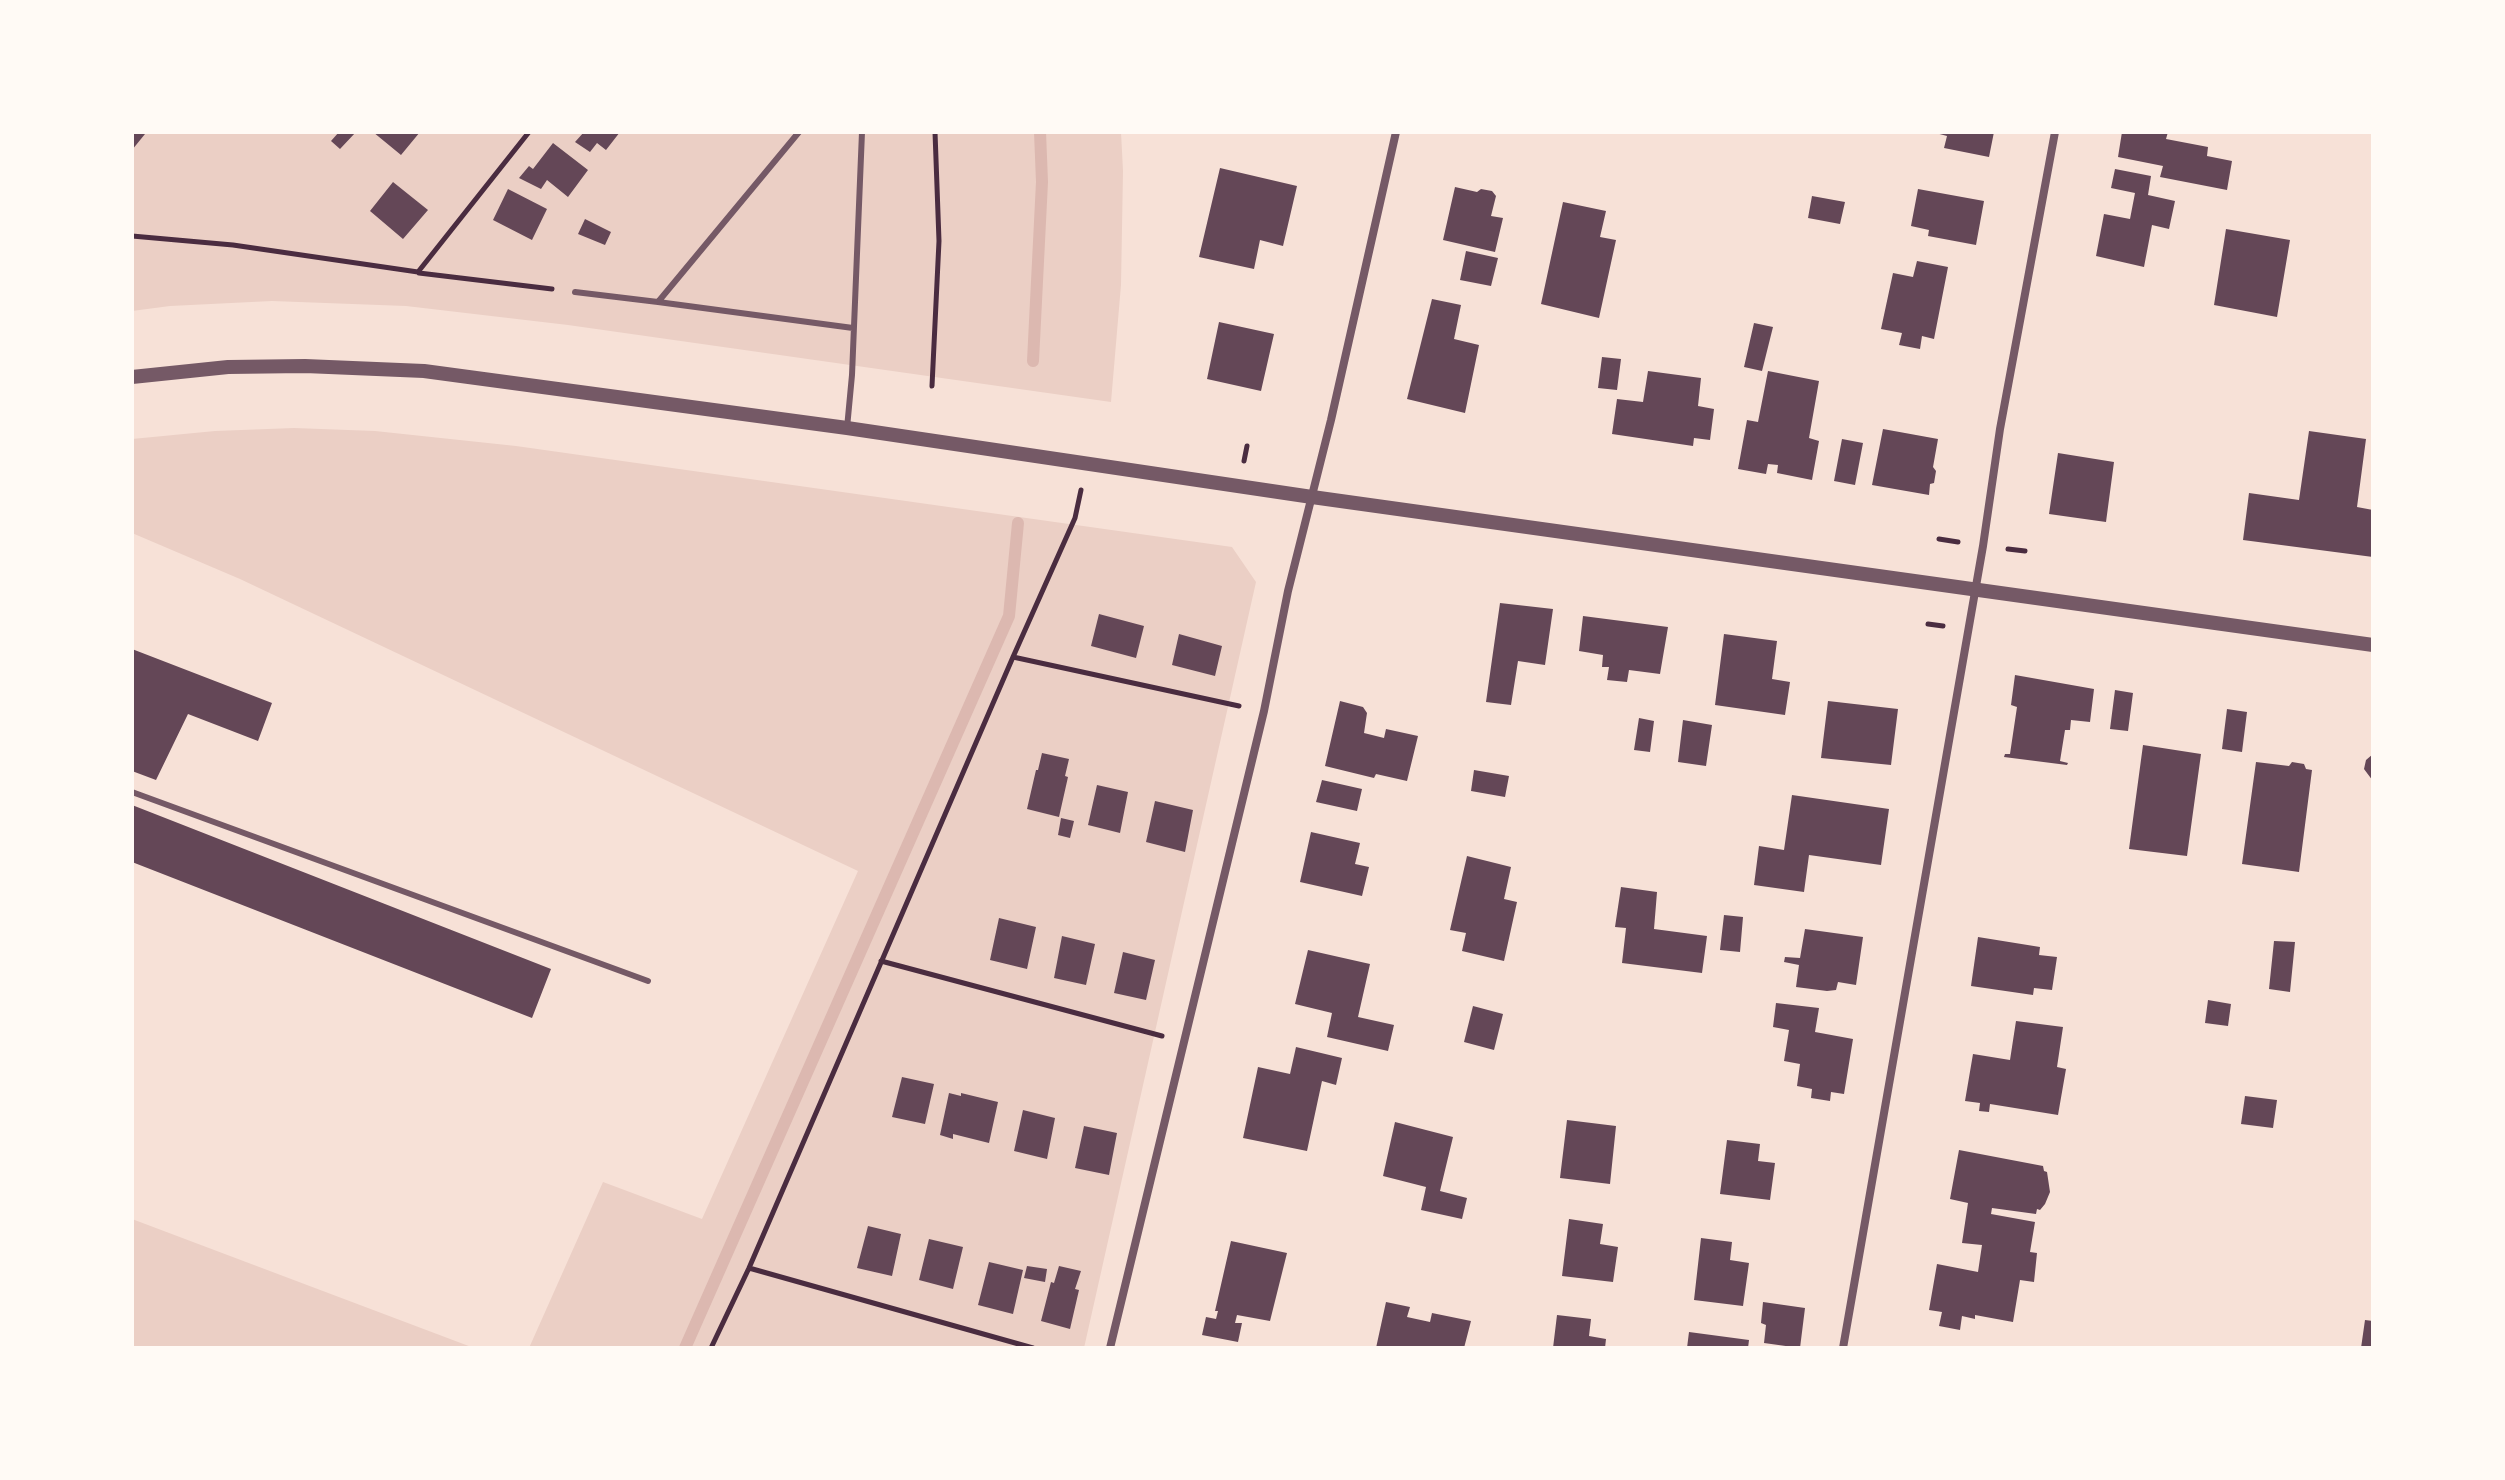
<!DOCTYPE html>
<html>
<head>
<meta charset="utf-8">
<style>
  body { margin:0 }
  #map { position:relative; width:2505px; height:1480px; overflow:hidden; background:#f7e1d7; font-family:"Source Sans 3",sans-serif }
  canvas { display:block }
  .frame { position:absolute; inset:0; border:134px solid #fffaf5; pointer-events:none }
</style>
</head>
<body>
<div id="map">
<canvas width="2505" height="1480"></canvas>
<div class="frame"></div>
</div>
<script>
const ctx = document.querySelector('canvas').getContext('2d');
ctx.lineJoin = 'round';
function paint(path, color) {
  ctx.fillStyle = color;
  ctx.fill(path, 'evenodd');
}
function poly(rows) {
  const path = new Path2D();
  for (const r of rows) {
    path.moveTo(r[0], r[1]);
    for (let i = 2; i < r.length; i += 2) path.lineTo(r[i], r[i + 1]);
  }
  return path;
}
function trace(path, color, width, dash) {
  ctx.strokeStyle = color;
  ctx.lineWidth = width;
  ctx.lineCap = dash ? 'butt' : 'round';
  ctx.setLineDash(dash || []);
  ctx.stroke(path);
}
const green = poly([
  [132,132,1121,132,1123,171,1121,285,1111,402,568,325,406,306,272,301,170,306,132,311],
  [294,428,375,431,516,446,1232,547,1256,582,1084,1348,529,1348,603,1182,702,1219,858,871,240,579,132,533,132,439,215,431],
  [132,1219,474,1348,132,1348]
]);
const stream = poly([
  [1033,361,1042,182,1040,132],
  [685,1348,1009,616,1018,523]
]);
const building = poly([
  [132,132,145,134,132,150],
  [339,132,356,132,340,149,331,141],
  [373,132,420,132,401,155],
  [584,132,620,132,606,150,597,143,590,152,575,142],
  [1932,132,1994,132,1989,157,1944,148,1947,136],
  [2122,132,2168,132,2166,139,2208,147,2207,156,2232,161,2227,190,2160,177,2163,166,2118,157],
  [553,143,588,170,568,197,547,180,541,189,519,178,529,166,533,169],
  [1220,168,1297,186,1283,246,1260,240,1254,269,1199,257],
  [2115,169,2151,176,2148,195,2175,201,2169,229,2152,225,2144,267,2096,256,2104,214,2130,219,2135,193,2111,188],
  [393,182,428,210,403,239,370,211],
  [1455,187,1477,192,1481,189,1492,191,1496,196,1491,216,1503,218,1495,252,1443,240],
  [508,189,547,209,532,240,493,220],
  [1918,189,1984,201,1976,245,1928,236,1929,230,1911,226],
  [1812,196,1845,202,1840,224,1808,218],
  [1563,202,1606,211,1600,237,1616,240,1599,318,1541,304],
  [585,219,611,232,605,245,578,234],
  [2226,229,2290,240,2277,317,2214,305],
  [1466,251,1498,258,1491,286,1460,280],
  [1917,261,1948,267,1934,339,1922,336,1920,349,1899,345,1902,333,1881,329,1893,273,1913,277],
  [1432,299,1461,305,1454,339,1479,345,1465,413,1407,399],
  [1219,322,1274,334,1261,391,1207,379],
  [1754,323,1773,327,1762,371,1744,367],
  [1602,357,1621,359,1617,390,1598,388],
  [1648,371,1701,378,1698,406,1714,409,1710,440,1694,438,1693,446,1612,434,1617,399,1643,402],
  [1768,371,1819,381,1809,438,1819,441,1812,480,1777,473,1778,465,1768,464,1766,474,1738,469,1747,420,1758,422],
  [1883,429,1938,439,1933,467,1936,471,1934,483,1930,484,1929,495,1872,485],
  [2309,431,2366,439,2357,507,2373,510,2373,557,2243,540,2249,493,2299,500],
  [1842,439,1863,443,1855,485,1834,481],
  [2058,453,2114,462,2106,522,2049,514],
  [1500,603,1553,609,1545,665,1518,661,1511,705,1486,702],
  [1099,614,1144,626,1136,658,1091,646],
  [1583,616,1668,627,1660,674,1629,670,1627,682,1607,680,1609,667,1602,667,1603,655,1579,651],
  [1179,634,1222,646,1215,676,1172,665],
  [1724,634,1777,641,1772,679,1790,682,1785,715,1715,705],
  [132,649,272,703,258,741,188,714,156,780,132,771],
  [2015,675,2094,689,2090,722,2071,720,2070,730,2065,730,2060,761,2068,763,2067,765,2004,757,2005,754,2010,754,2017,707,2011,705],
  [2115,690,2133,693,2128,731,2110,729],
  [1340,701,1363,707,1367,713,1364,733,1384,738,1386,729,1418,736,1407,781,1376,774,1374,778,1325,766],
  [1828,701,1898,709,1891,765,1821,758],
  [2227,709,2247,712,2242,752,2222,749],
  [1639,718,1654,721,1650,752,1634,750],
  [1683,720,1712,725,1706,766,1678,762],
  [2143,745,2201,754,2187,856,2129,849],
  [1042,753,1069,759,1065,776,1068,777,1059,817,1027,809,1036,770,1038,770],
  [2373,754,2373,781,2364,769,2366,760],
  [2256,762,2289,766,2292,762,2304,764,2306,769,2312,770,2299,872,2242,864],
  [1474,770,1509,776,1505,797,1471,791],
  [1322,780,1362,789,1357,811,1316,802],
  [1097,785,1128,792,1120,833,1088,825],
  [1792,795,1889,809,1881,865,1809,855,1804,892,1754,885,1759,846,1784,850],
  [1155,801,1193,810,1185,852,1146,842],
  [132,805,551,969,532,1018,132,862],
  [1061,818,1074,821,1070,838,1058,835],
  [1311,832,1360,843,1355,864,1369,867,1362,896,1300,882],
  [1467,856,1511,867,1504,899,1517,902,1504,961,1462,951,1466,933,1450,930],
  [1621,887,1657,892,1654,929,1707,936,1702,973,1622,963,1626,928,1615,927],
  [1724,915,1743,917,1740,952,1720,950],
  [999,918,1036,927,1027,969,990,960],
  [1805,929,1863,937,1856,985,1838,982,1836,990,1827,991,1796,987,1799,965,1784,962,1785,957,1800,958],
  [1062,936,1095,944,1086,985,1054,978],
  [1978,937,2040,947,2039,955,2057,957,2052,990,2034,988,2033,995,1971,986],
  [2274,941,2295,942,2290,992,2269,989],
  [1308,950,1370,964,1358,1017,1394,1025,1388,1051,1327,1037,1332,1013,1295,1004],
  [1123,952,1155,960,1146,1000,1114,993],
  [2208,1000,2231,1004,2228,1026,2205,1023],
  [1776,1003,1819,1008,1815,1032,1853,1039,1844,1094,1831,1092,1830,1101,1811,1098,1812,1089,1797,1086,1800,1064,1784,1061,1789,1030,1773,1027],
  [1473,1006,1503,1014,1494,1050,1464,1042],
  [2016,1021,2063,1027,2057,1067,2066,1069,2058,1115,1990,1104,1989,1112,1979,1111,1980,1103,1965,1101,1973,1054,2010,1060],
  [1296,1047,1342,1058,1336,1085,1322,1081,1307,1151,1243,1138,1258,1067,1290,1074],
  [902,1077,934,1084,925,1124,892,1117],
  [949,1093,961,1096,961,1093,998,1102,989,1143,953,1134,953,1139,940,1135],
  [2245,1096,2277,1100,2273,1128,2241,1124],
  [1023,1110,1055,1118,1047,1159,1014,1151],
  [1567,1120,1616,1126,1610,1184,1560,1178],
  [1395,1122,1453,1137,1440,1191,1467,1198,1462,1219,1421,1210,1426,1187,1383,1176],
  [1084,1126,1117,1133,1109,1175,1075,1168],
  [1727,1140,1760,1144,1758,1161,1775,1163,1770,1200,1720,1194],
  [1959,1150,2043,1166,2044,1171,2047,1172,2050,1192,2045,1204,2040,1210,2037,1209,2036,1214,1992,1208,1991,1214,2035,1222,2030,1252,2037,1253,2034,1282,2020,1280,2013,1322,1975,1315,1975,1319,1962,1316,1960,1330,1939,1326,1942,1312,1929,1310,1937,1264,1978,1272,1982,1245,1962,1243,1968,1203,1950,1199],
  [1569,1219,1603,1224,1600,1244,1618,1247,1613,1282,1562,1276],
  [868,1226,901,1234,892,1276,857,1268],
  [1701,1238,1732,1242,1730,1260,1749,1263,1743,1306,1694,1300],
  [929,1239,963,1247,953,1289,919,1280],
  [1231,1241,1287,1253,1270,1321,1237,1315,1235,1323,1242,1323,1238,1342,1202,1335,1206,1317,1216,1319,1218,1311,1215,1311],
  [989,1262,1023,1270,1013,1314,978,1305],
  [1027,1266,1047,1269,1045,1282,1024,1278],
  [1059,1266,1081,1271,1075,1289,1079,1290,1070,1329,1041,1321,1051,1282,1054,1283],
  [1386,1302,1410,1307,1407,1317,1430,1322,1432,1313,1471,1321,1464,1348,1376,1348],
  [1763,1302,1805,1308,1800,1348,1764,1343,1766,1325,1761,1323],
  [1557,1315,1591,1319,1589,1336,1606,1339,1605,1348,1553,1348],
  [2365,1320,2373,1321,2373,1348,2361,1348],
  [1689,1332,1749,1340,1748,1348,1687,1348]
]);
const path = poly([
  [132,236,233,245,418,272,529,132],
  [419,273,552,289],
  [932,386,939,241,935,132],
  [1244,461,1247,446],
  [1939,539,1958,542],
  [2008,549,2025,551],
  [1928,624,1943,626],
  [1013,657,1239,706],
  [881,961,1162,1036],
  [749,1268,1033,1348],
  [711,1348,749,1268,1013,657,1075,518,1081,490]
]);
const service = poly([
  [799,132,658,302,853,328],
  [575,292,658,302],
  [847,428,852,375,862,132],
  [132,792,648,981]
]);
const minor = poly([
  [1110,1348,1264,711,1288,591,1331,420,1396,132],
  [1843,1348,1983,546,2000,429,2055,132]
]);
const tertiary = poly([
  [132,377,228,367,305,366,424,371,847,428,1312,497,2373,645]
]);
paint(green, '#ebcfc5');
trace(stream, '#dcb8b0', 12);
paint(building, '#644757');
trace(path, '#4a2c40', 5);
trace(service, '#755966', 6);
trace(minor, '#755966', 8);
trace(tertiary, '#755966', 14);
</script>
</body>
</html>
